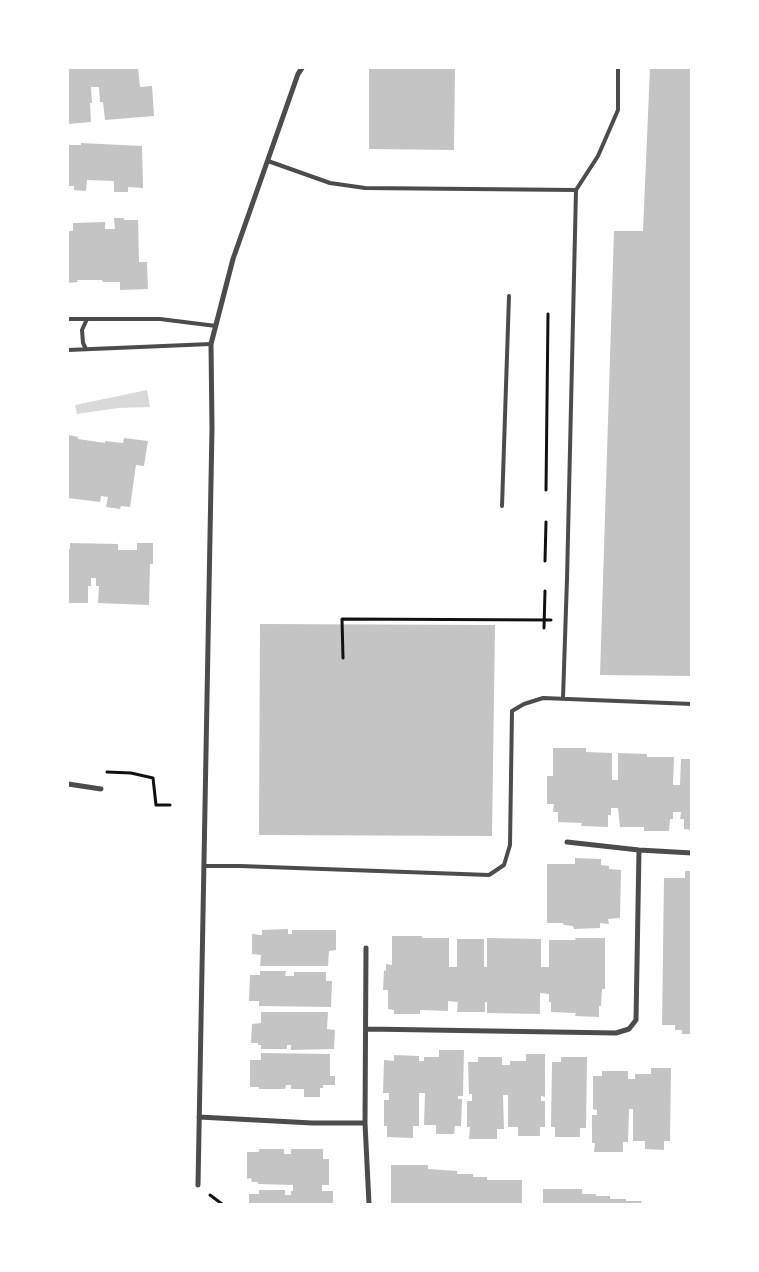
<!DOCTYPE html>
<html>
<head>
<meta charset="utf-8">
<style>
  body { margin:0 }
  #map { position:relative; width:759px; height:1272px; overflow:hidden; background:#fff; font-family:Mulish,sans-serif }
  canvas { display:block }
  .frame { position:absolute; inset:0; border:69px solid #fff; pointer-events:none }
</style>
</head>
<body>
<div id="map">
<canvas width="759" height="1272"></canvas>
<div class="frame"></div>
</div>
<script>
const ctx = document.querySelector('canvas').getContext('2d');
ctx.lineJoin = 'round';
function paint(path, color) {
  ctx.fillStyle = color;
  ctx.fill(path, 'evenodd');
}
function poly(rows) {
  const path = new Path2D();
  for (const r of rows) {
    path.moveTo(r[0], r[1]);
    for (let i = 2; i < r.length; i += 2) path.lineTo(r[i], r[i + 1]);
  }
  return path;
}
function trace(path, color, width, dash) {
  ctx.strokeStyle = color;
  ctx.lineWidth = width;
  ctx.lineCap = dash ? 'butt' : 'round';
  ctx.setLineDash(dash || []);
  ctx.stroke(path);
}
const water = poly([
  [147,390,150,407,118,408,77,414,75,405]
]);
const building = poly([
  [68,68,138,68,140,87,152,86,154,116,105,120,103,102,100,102,99,87,91,87,92,103,90,103,91,122,68,124],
  [369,68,455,68,454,150,369,149],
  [650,68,692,68,692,676,600,675,614,231,643,231],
  [81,143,142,146,143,188,128,187,128,192,114,192,114,181,87,180,86,191,74,190,74,186,68,186,68,145,81,145],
  [114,218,124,218,124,220,138,220,139,262,147,262,148,289,120,290,120,282,103,282,102,280,77,280,78,282,68,283,68,231,73,231,73,223,105,222,105,229,115,229],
  [68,370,69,370,69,403,68,403],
  [68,435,78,437,78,439,105,443,105,441,123,443,124,438,148,441,144,466,136,465,130,507,121,506,120,509,106,507,108,497,101,496,100,502,68,498],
  [70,543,118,544,118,550,137,550,137,543,153,543,153,564,150,564,149,605,98,603,99,586,96,586,96,578,91,578,91,586,88,586,88,603,68,603,68,549,70,549],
  [260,624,495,625,492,836,259,835],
  [553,748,586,748,586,752,612,753,612,780,618,780,618,753,647,754,647,757,674,757,673,785,680,785,681,759,692,759,692,830,684,829,684,819,680,819,681,812,673,812,673,819,670,819,669,831,644,831,644,827,620,827,618,808,611,808,611,815,608,815,608,827,581,826,582,823,558,822,558,812,553,812,554,804,547,804,547,776,553,776],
  [575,858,601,859,601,865,609,866,609,869,621,870,620,918,608,919,609,924,600,923,600,928,574,929,573,926,564,925,563,923,547,923,547,864,575,864],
  [685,871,692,871,692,1034,682,1034,682,1030,675,1030,675,1025,662,1025,664,878,685,878],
  [288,929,288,934,292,934,292,930,336,930,336,950,329,951,328,966,260,966,261,955,252,954,252,934,262,935,262,930],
  [392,936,422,936,422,938,449,938,449,967,457,967,457,939,484,939,484,967,487,967,487,938,541,939,541,967,549,967,549,940,576,940,575,938,605,938,605,989,602,989,601,1006,599,1006,599,1017,575,1016,576,1013,551,1012,551,1002,549,1002,549,994,540,993,540,1014,487,1013,487,1002,485,1002,485,1012,457,1012,458,1002,448,1001,448,1011,420,1010,420,1014,394,1014,394,1010,388,1009,388,990,383,990,384,970,386,971,386,964,392,965],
  [260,971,286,971,285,976,294,976,294,972,326,972,326,981,332,981,331,1007,259,1006,259,1001,249,1001,250,975,260,975],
  [261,1012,328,1012,327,1029,335,1030,334,1049,291,1050,291,1045,287,1045,287,1049,261,1049,261,1045,258,1045,258,1043,251,1043,252,1024,261,1023],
  [439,1050,464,1050,463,1096,458,1096,458,1099,462,1099,461,1126,455,1126,454,1134,436,1134,436,1125,424,1125,425,1093,419,1093,419,1126,413,1126,413,1138,387,1137,387,1126,384,1126,384,1100,389,1100,389,1093,383,1093,384,1060,394,1061,394,1055,419,1056,419,1061,424,1061,424,1057,439,1057],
  [261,1053,330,1054,330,1076,335,1076,335,1085,323,1085,323,1088,320,1088,320,1097,304,1097,304,1089,291,1089,291,1085,286,1085,285,1089,259,1089,259,1087,250,1087,250,1060,261,1060],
  [526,1054,545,1054,545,1097,541,1096,541,1101,545,1101,545,1127,540,1127,540,1136,518,1136,518,1127,508,1127,508,1095,503,1095,504,1129,497,1129,497,1139,469,1139,470,1127,467,1127,467,1101,472,1101,472,1094,469,1094,468,1062,478,1062,478,1057,502,1057,502,1065,510,1065,510,1061,526,1061],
  [561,1057,587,1057,586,1128,580,1128,580,1137,555,1137,555,1127,551,1127,552,1062,561,1062],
  [651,1068,671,1068,670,1141,664,1141,664,1150,645,1149,645,1141,633,1141,633,1109,629,1109,628,1142,623,1142,623,1152,594,1152,595,1143,592,1143,592,1115,597,1115,597,1110,593,1109,593,1076,602,1076,602,1071,628,1071,628,1079,635,1079,635,1074,651,1074],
  [259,1149,284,1149,284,1154,291,1154,291,1149,323,1149,323,1159,329,1159,329,1185,322,1185,322,1191,333,1191,333,1204,249,1204,249,1194,259,1194,259,1190,285,1190,285,1195,291,1195,291,1191,293,1191,293,1185,258,1184,258,1182,252,1182,251,1178,247,1179,247,1152,259,1152],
  [391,1165,428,1165,428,1169,457,1171,457,1174,473,1174,473,1177,487,1177,487,1180,522,1180,522,1204,391,1204],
  [543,1189,582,1189,582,1194,596,1194,596,1196,610,1196,610,1199,626,1199,626,1201,641,1201,642,1204,543,1204]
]);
const path = poly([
  [546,490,548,314],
  [545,561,546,522],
  [544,628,545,591],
  [343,658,342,619,551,620],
  [107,772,131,773,153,778,156,805,170,805],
  [210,1195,222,1204]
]);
const service = poly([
  [268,161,330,183,365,188,576,190],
  [68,319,160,319,216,326],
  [86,349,83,343,82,330,87,319],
  [68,350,211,344],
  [502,506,509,296],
  [563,698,567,579,576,190,598,156,618,110,618,68],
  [204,866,240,866,489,875,504,865,510,845,512,711,524,704,543,698,692,704]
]);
const minor = poly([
  [68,784,101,789],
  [567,842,639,850,692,853],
  [366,948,365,1123,369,1204],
  [367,1029,616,1033,629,1029,636,1020,639,850],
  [199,1117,312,1123,365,1123],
  [198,1185,212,428,211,344,233,259,298,74,302,68]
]);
paint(water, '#d9d9d9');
paint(building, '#c4c4c4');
trace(path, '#111', 3);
trace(service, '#4c4c4c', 4);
trace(minor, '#4c4c4c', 5);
</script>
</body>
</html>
